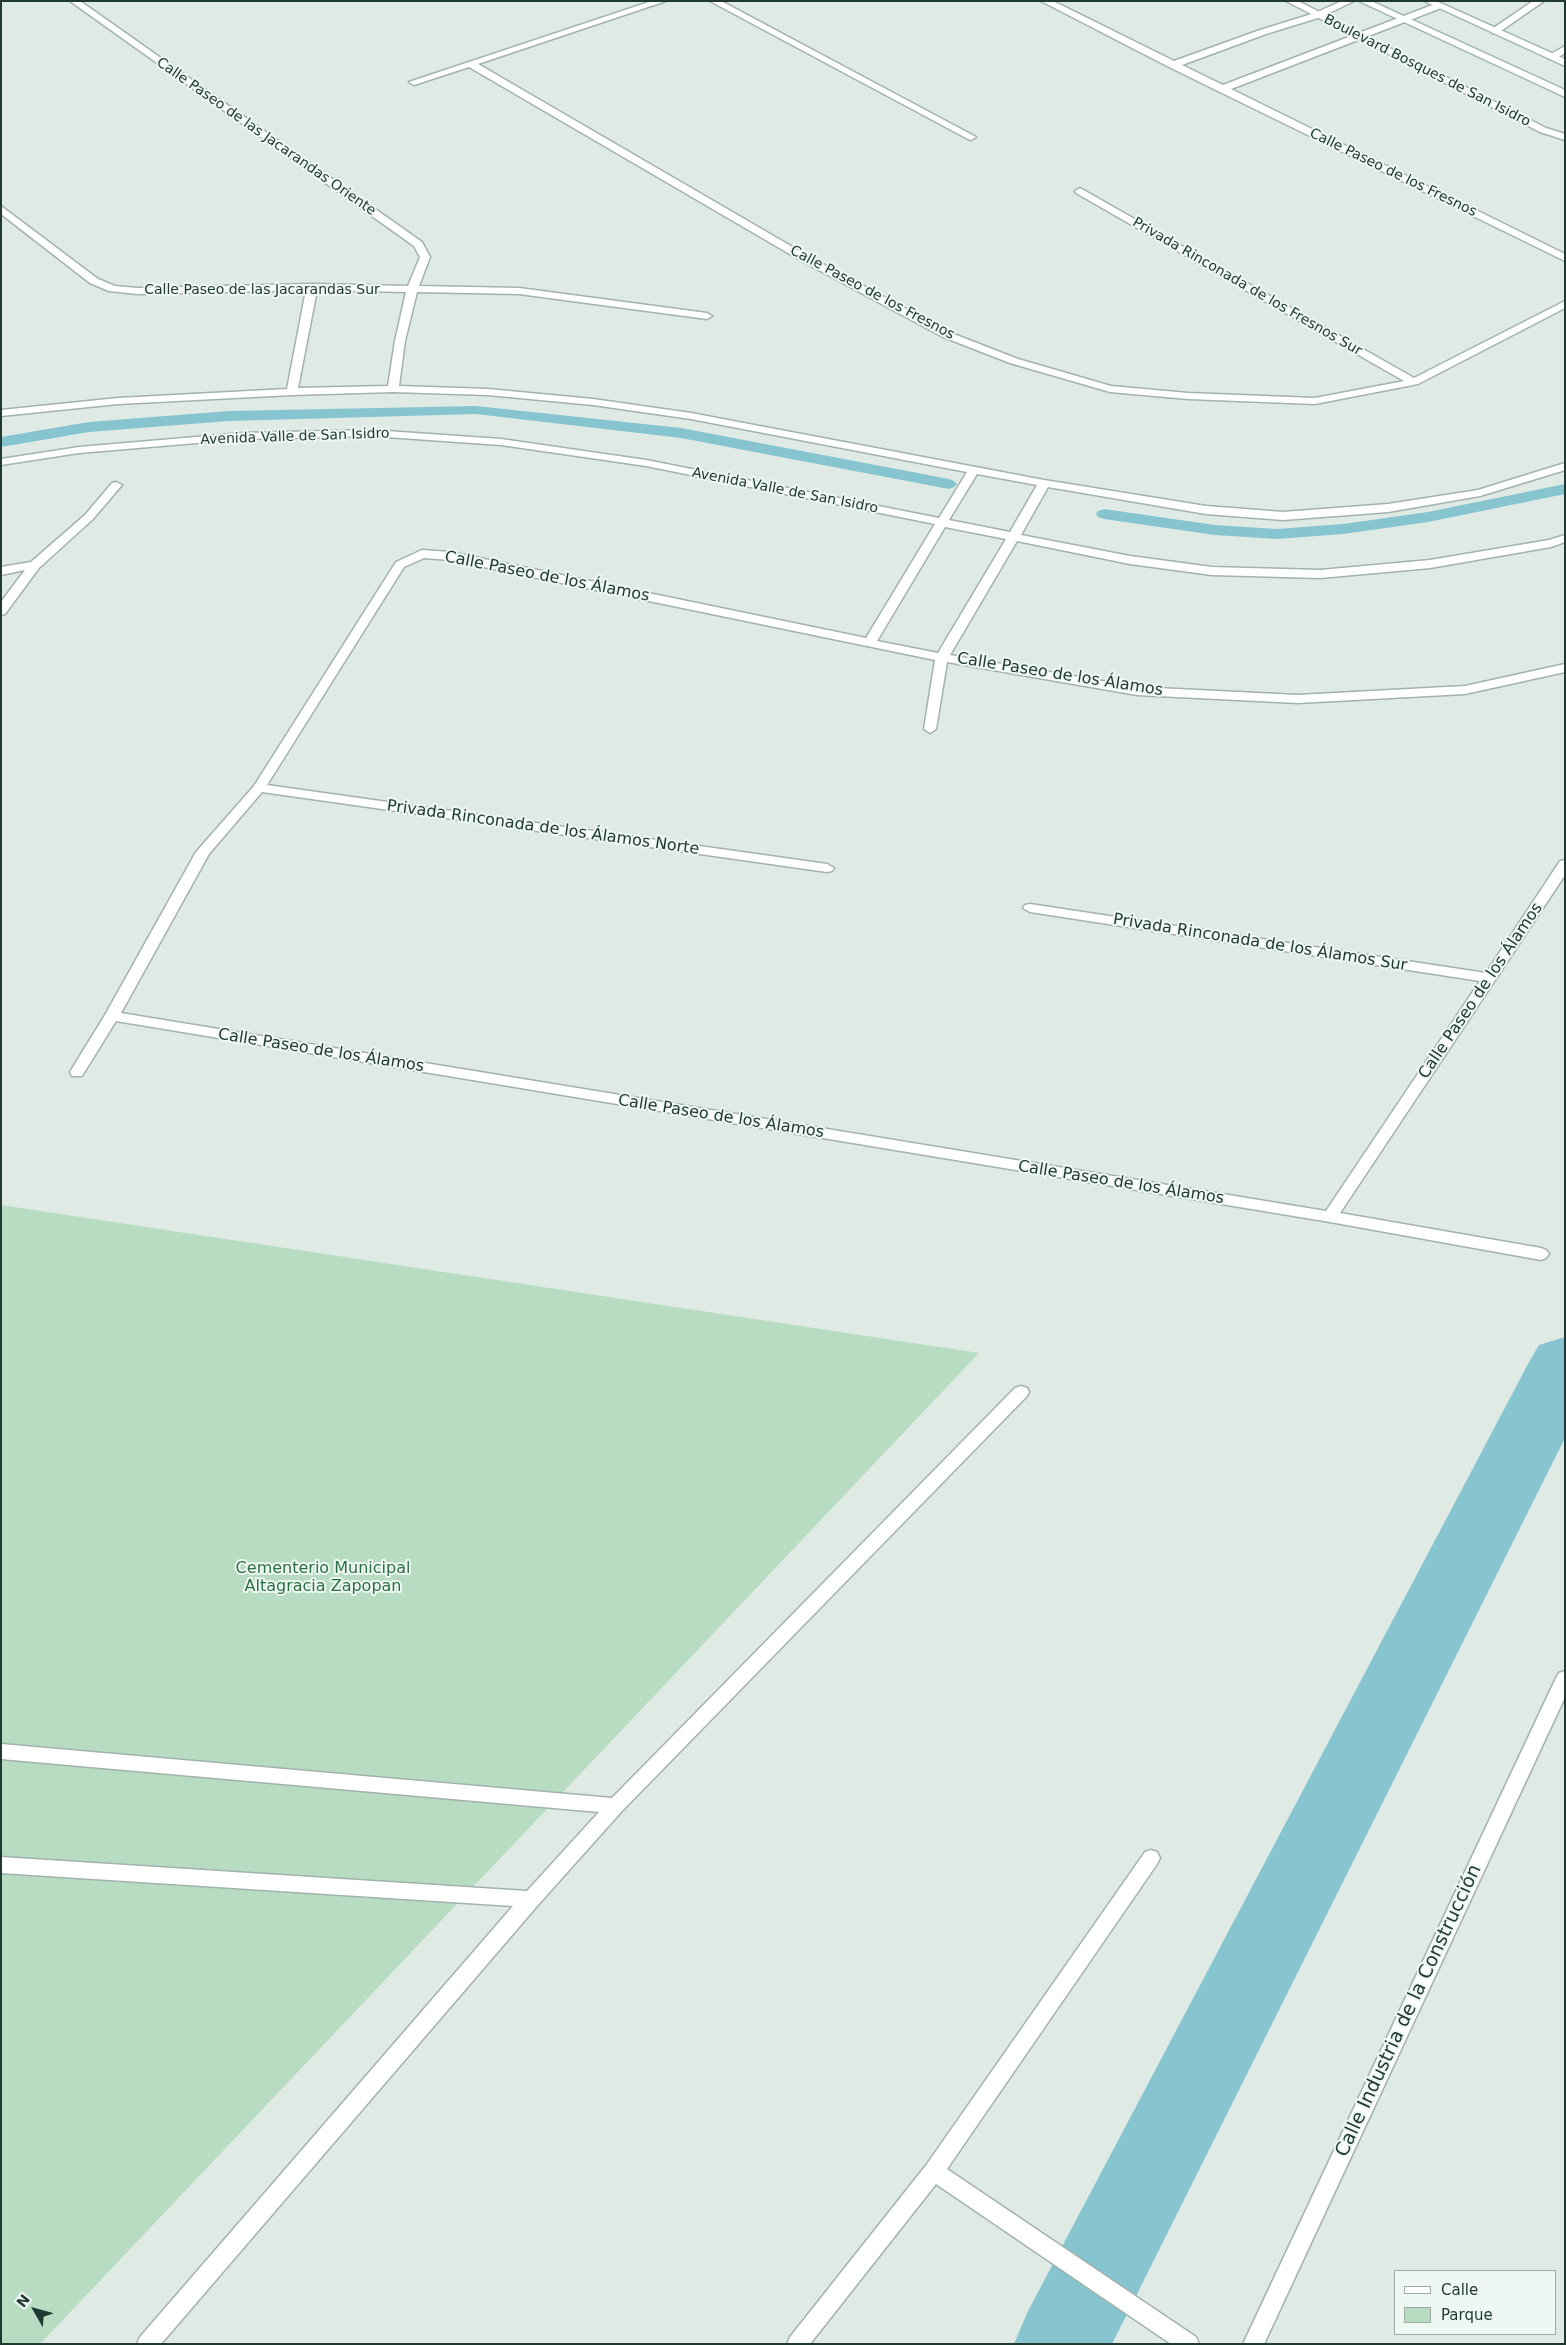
<!DOCTYPE html>
<html>
<head>
<meta charset="utf-8">
<style>
  body { margin:0 }
  #map { position:relative; width:1566px; height:2345px; overflow:hidden; background:#dfeae5; font-family:"DejaVu Sans",sans-serif }
  canvas { display:block }
  .frame { position:absolute; inset:0; border:2px solid #203a33; pointer-events:none }
  .legend { position:absolute; left:1394px; top:2270px; width:162px; height:65px; box-sizing:border-box; background:#eff7f3; border:1px solid #9caba6; margin:0; padding:6px 9px; list-style:none; font-size:15px; color:#203a33 }
  .legend li { display:flex; align-items:center; gap:10px; height:25px }
  .legend b { width:25px; border:1px solid #9caba6 }
  .north { position:absolute; left:10px; top:2285px; width:50px; height:50px; -webkit-text-stroke:4px #eff7f3; paint-order:stroke; rotate:308deg; font-size:14px; font-weight:700; line-height:20px; text-align:center; color:#203a33 }
  .north::after { content:''; display:block; margin:auto; width:18px; height:22px; background:#203a33; clip-path:polygon(50% 0,100% 100%,50% 72%,0 100%) }
</style>
</head>
<body>
<div id="map">
<canvas width="1566" height="2345"></canvas>
<div class="frame"></div>
<ul class="legend">
<li><b style="height:6px;background:#fff"></b>Calle</li>
<li><b style="height:14px;background:#b7dcc1"></b>Parque</li>
</ul>
<div class="north">N</div>
</div>
<script>
const ctx = document.querySelector('canvas').getContext('2d');
ctx.lineJoin = 'round';
function paint(path, color) {
  ctx.fillStyle = color;
  ctx.fill(path, 'evenodd');
}
function poly(rows) {
  const path = new Path2D();
  for (const r of rows) {
    path.moveTo(r[0], r[1]);
    for (let i = 2; i < r.length; i += 2) path.lineTo(r[i], r[i + 1]);
  }
  return path;
}
function trace(path, color, width, dash) {
  ctx.strokeStyle = color;
  ctx.lineWidth = width;
  ctx.lineCap = dash ? 'butt' : 'round';
  ctx.setLineDash(dash || []);
  ctx.stroke(path);
}
function label(font, color, halo, rows, align = 'center') {
  ctx.font = font + ' "DejaVu Sans",sans-serif';
  ctx.lineWidth = 4;
  ctx.setLineDash([]);
  ctx.textBaseline = 'middle';
  ctx.strokeStyle = halo;
  ctx.fillStyle = color;
  for (const [text, x, y, turn = 0] of rows) {
    ctx.save();
    ctx.translate(x, y);
    ctx.rotate((+turn || 0) * Math.PI / 180);
    ctx.textAlign = isNaN(turn) ? turn : align;
    if (halo) ctx.strokeText(text, 0, 0);
    ctx.fillText(text, 0, 0);
    ctx.restore();
  }
}
const green = poly([
  [1,1205,979,1353,40,2344,1,2344]
]);
const stream = poly([
  [476,406,681,428,949,479,954,481,957,484,954,487,949,489,681,438,476,414,229,421,89,432,1,447,1,437,89,422,229,411,476,406],
  [1565,484,1565,494,1428,522,1343,534,1277,539,1215,535,1104,519,1098,517,1096,514,1098,511,1104,509,1215,525,1277,529,1343,524,1428,512,1565,484]
]);
const canal = poly([
  [1565,1337,1565,1438,1112,2344,1014,2344,1028,2311,1528,1364,1539,1345,1565,1337]
]);
const service = poly([
  [1533,1,1544,1,1498,33,1492,33,1492,29,1533,1],
  [1565,46,1565,53,1555,59,1549,59,1549,55,1565,46],
  [1021,1386,1027,1388,1029,1392,1027,1396,622,1811,538,1905,161,2344,137,2344,140,2337,513,1906,1,1873,1,1857,527,1891,599,1812,1,1759,1,1744,612,1798,1015,1388,1021,1386],
  [1151,1850,1157,1852,1160,1858,1157,1864,947,2169,1196,2337,1199,2344,1171,2344,936,2184,810,2344,787,2344,790,2337,927,2164,1145,1852,1151,1850]
]);
const minor = poly([
  [70,1,80,1,422,242,430,257,419,286,519,288,707,313,712,316,707,319,519,294,417,292,405,341,399,386,488,389,593,399,691,413,1044,480,1206,506,1283,512,1388,504,1478,490,1565,463,1565,470,1480,496,1388,512,1283,520,1206,514,1048,487,1021,535,1130,556,1212,567,1320,570,1430,560,1549,540,1565,535,1565,542,1551,547,1430,568,1320,578,1212,575,1130,564,1017,541,950,655,1137,687,1298,695,1465,686,1565,664,1565,672,1465,694,1298,703,1137,695,947,662,936,729,930,733,924,729,935,660,450,560,424,558,404,567,267,785,827,864,834,868,832,871,827,872,262,792,209,854,121,1013,1326,1211,1480,981,1030,912,1023,908,1025,905,1030,904,1486,973,1560,861,1565,860,1565,875,1340,1213,1541,1248,1546,1250,1549,1254,1546,1258,1541,1260,1330,1222,116,1021,82,1076,72,1076,70,1072,105,1015,196,852,254,786,396,562,422,550,450,552,866,638,935,524,646,466,501,445,372,436,243,439,79,453,1,465,1,459,79,447,243,433,372,430,501,439,646,460,939,518,967,472,691,419,593,405,488,395,393,392,292,395,118,404,1,416,1,410,118,398,287,389,306,290,137,294,109,291,90,283,1,214,1,206,98,279,115,286,137,288,312,284,408,286,420,257,414,246,70,1],
  [317,290,406,292,395,341,388,386,298,388,317,290],
  [977,474,1037,485,1010,532,949,520,977,474],
  [945,527,1006,539,938,653,877,641,945,527],
  [652,1,666,1,478,64,808,256,951,333,1018,359,1111,386,1188,393,1315,398,1404,381,1076,193,1075,191,1080,188,1414,378,1565,301,1565,308,1418,384,1315,404,1188,399,1110,392,1010,363,943,337,800,260,469,67,414,85,409,82,652,1],
  [710,1,721,1,976,137,971,140,968,139,710,1],
  [1041,1,1053,1,1174,61,1260,30,1315,13,1342,1,1354,1,1321,17,1266,34,1182,65,1223,85,1435,4,1441,4,1441,8,1231,89,1565,254,1565,261,1169,67,1041,1],
  [116,482,122,485,93,519,39,568,5,614,1,615,1,602,25,570,1,575,1,567,31,562,85,515,112,483,116,482],
  [1565,1671,1565,1697,1264,2344,1243,2344,1556,1678,1559,1673,1565,1671]
]);
const tertiary = poly([
  [1286,1,1298,1,1546,128,1565,134,1565,140,1540,132,1286,1]
]);
const secondary = poly([
  [1359,1,1371,1,1565,90,1565,97,1359,1],
  [1424,1,1436,1,1565,59,1565,66,1424,1]
]);
const farStreetnames = [
  ["Boulevard Bosques de San Isidro",1427,71,27],
  ["Calle Paseo de las Jacarandas Oriente",266,137,35],
  ["Calle Paseo de los Fresnos",1393,173,26],
  ["Privada Rinconada de los Fresnos Sur",1247,287,30],
  ["Calle Paseo de las Jacarandas Sur",262,290],
  ["Calle Paseo de los Fresnos",872,293,28],
  ["Avenida Valle de San Isidro",295,437,-2],
  ["Avenida Valle de San Isidro",785,491,11]
];
const streetNames = [
  ["Calle Paseo de los Álamos",547,577,11],
  ["Calle Paseo de los Álamos",1060,675,9],
  ["Privada Rinconada de los Álamos Norte",543,828,8],
  ["Privada Rinconada de los Álamos Sur",1260,943,9],
  ["Calle Paseo de los Álamos",1481,991,-56],
  ["Calle Paseo de los Álamos",321,1051,9],
  ["Calle Paseo de los Álamos",721,1117,9],
  ["Calle Paseo de los Álamos",1121,1183,9]
];
const parkNames = [
  ["Cementerio Municipal",323,1569],
  ["Altagracia Zapopan",323,1587]
];
const nearStreetnames = [
  ["Calle Industria de la Construcción",1409,2011,-65]
];
paint(green, '#b7dcc1');
paint(stream, '#86c5d0');
paint(canal, '#86c5d0');
trace(service, '#a2b2ac', 3);
trace(minor, '#a2b2ac', 3);
trace(tertiary, '#a2b2ac', 3);
trace(secondary, '#9eb6ad', 3);
paint(service, '#fff');
paint(minor, '#fff');
paint(tertiary, '#fff');
paint(secondary, '#fff');
label('14px', '#203a33', '#eff7f3', farStreetnames);
label('16px', '#203a33', '#eff7f3', streetNames);
label('16px', '#2b7045', '#eff7f3', parkNames);
label('19px', '#203a33', '#eff7f3', nearStreetnames);
</script>
</body>
</html>
